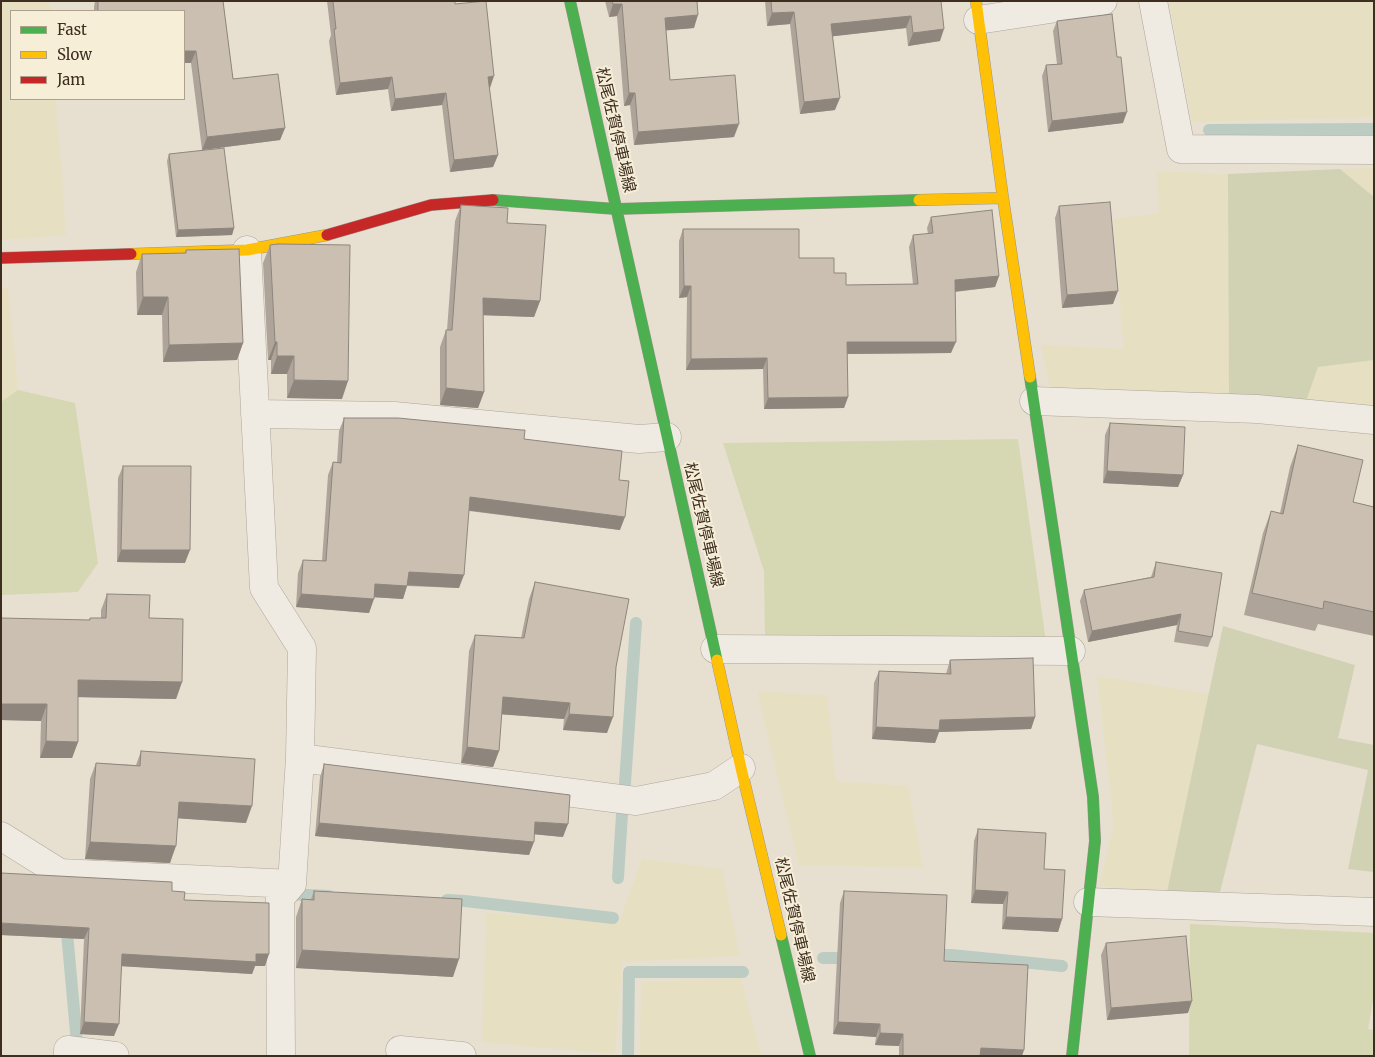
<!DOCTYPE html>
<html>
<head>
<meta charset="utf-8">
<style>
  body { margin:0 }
  #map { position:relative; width:1375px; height:1057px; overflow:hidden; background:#e7e0d1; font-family:Merriweather,serif }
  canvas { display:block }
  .frame { position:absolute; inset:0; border:2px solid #3d2e20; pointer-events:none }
  .legend { position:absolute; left:10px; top:10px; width:175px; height:90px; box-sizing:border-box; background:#f7eed8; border:1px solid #ada18e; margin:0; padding:6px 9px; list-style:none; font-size:15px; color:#3d2e20 }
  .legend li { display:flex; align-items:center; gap:10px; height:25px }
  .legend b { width:25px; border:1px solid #ada18e }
</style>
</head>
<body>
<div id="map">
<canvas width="1375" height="1057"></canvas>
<div class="frame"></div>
<ul class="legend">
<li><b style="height:6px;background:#4caf50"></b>Fast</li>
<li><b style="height:6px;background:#ffc107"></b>Slow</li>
<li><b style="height:6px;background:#c62828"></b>Jam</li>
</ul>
</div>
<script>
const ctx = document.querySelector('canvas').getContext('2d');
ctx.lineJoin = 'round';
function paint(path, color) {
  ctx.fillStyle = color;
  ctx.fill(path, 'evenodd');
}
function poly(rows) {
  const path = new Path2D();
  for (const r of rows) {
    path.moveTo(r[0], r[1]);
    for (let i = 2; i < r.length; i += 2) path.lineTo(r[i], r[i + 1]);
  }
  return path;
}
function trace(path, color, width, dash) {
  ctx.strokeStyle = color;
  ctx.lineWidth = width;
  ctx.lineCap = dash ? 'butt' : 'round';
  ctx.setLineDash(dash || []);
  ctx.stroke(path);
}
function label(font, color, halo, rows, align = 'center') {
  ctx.font = font + ' Merriweather,"Noto Sans JP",serif';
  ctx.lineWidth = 4;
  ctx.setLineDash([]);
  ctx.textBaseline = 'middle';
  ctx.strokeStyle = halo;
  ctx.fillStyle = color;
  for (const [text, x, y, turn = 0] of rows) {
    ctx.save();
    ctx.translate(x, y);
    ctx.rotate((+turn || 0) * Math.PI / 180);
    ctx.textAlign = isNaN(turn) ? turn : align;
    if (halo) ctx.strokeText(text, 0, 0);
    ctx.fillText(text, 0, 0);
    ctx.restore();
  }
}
const farmland = poly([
  [1,1,50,1,51,11,11,11,11,99,56,99,66,235,1,240],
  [1169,1,1374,1,1374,117,1192,122],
  [1374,168,1374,197,1340,169],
  [1156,171,1228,174,1229,397,1051,393,1041,345,1124,349,1113,219,1159,213],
  [1,288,8,288,18,390,1,402],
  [1374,360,1374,414,1304,407,1318,367],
  [1097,676,1210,694,1167,892,1099,886,1114,825],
  [757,691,827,695,836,781,908,786,923,867,799,866],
  [642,859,722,869,740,956,622,962,615,1054,482,1042,486,913,619,923],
  [741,978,761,1056,640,1056,641,982]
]);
const green = poly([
  [18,390,75,403,98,563,78,592,1,595,1,402],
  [1018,439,1046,642,765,639,764,571,723,443],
  [1190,924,1374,933,1374,995,1368,1029,1374,1030,1374,1056,1189,1056]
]);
const cemetery = poly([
  [1340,169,1374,197,1374,360,1318,367,1304,407,1229,397,1228,174],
  [1223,626,1355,665,1338,738,1374,745,1374,872,1348,869,1368,770,1257,744,1220,892,1167,892]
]);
const stream = poly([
  [1209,130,1374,129],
  [625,783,636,623],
  [618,878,622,814],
  [284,894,329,896],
  [447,900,465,901,613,918],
  [66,922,78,1054],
  [928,955,951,955,1062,966],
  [823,958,853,958],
  [628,1056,629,972,743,972]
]);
const street = poly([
  [1153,1,1181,149,1374,150],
  [978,20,1103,1],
  [247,250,264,588,302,648,300,758,292,884,280,898,281,1056],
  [1034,401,1257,409,1374,420],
  [255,414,394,416,639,439,667,437],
  [715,649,1071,651],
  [300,758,636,801,714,786,741,768],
  [1,836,60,873,292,884],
  [1088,902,1374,912],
  [400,1050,462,1056],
  [68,1056,68,1050,115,1056]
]);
const fast = poly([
  [570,1,717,660],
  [493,200,616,209,919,200],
  [1030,377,1093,797,1095,841,1072,1056],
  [781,935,810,1056]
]);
const slow = poly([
  [1003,198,1030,377],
  [919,200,1003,198,976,1],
  [131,254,247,250,327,235],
  [717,660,741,768,781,935]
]);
const jam = poly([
  [327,235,431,205,493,200],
  [1,258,131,254]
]);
const wall = poly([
  [95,1,223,1,233,79,285,128,280,140,202,150,191,63,184,63,184,11,94,11,94,7],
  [327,1,455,1,455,4,490,88,489,88,498,155,493,167,450,172,442,105,391,111,388,89,336,95,329,41,331,35],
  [605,1,697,1,694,28,666,30,670,80,734,137,634,145,630,105,624,106,617,16,609,17],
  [765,1,941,1,940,41,908,46,906,28,833,36,835,110,800,114,790,24,767,26],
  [1057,21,1123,123,1048,132,1042,76,1046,65,1057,64,1053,31],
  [169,154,234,228,232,235,176,237,167,161],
  [461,205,507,223,540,301,534,317,483,315,484,392,478,408,440,405,440,347,446,330,447,330,455,221],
  [1059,206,1113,304,1062,308,1055,218],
  [931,217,999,276,995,287,955,292,951,353,847,354,848,397,844,408,764,409,763,369,686,370,687,297,679,298,679,241,683,229,799,258,834,273,846,285,913,284,909,247,913,235,928,234,927,228],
  [270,245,342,399,287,398,287,374,271,374,271,360,268,360,263,263],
  [186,250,243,343,237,360,163,362,162,315,137,315,136,272,142,254,185,253],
  [344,418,524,439,619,480,620,530,469,511,459,588,407,586,403,599,374,597,369,613,296,607,298,573,303,560,322,561,328,475,333,462,337,462,339,431],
  [1110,423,1183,475,1178,487,1103,483,1105,435],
  [1298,445,1353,502,1374,507,1374,636,1318,624,1315,631,1244,615,1263,533,1271,511,1280,513,1290,467],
  [123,466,185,563,117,562,118,478],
  [1156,562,1212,637,1208,647,1174,642,1177,625,1088,642,1080,601,1084,590,1151,577],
  [535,582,616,667,607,733,563,730,564,719,501,714,499,751,493,767,461,763,469,651,475,635,521,638,529,599],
  [107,594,149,618,182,682,176,699,78,697,78,742,72,758,40,758,41,721,1,720,89,620,90,618,101,618,101,610],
  [950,660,1035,717,1031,729,939,732,935,743,872,739,874,683,879,671,946,674],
  [141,751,246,823,178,818,170,863,85,859,90,779,96,763,136,765],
  [324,764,563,837,534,834,529,855,315,836,320,777],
  [978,829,1044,869,1062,919,1058,932,1002,929,1003,904,971,903,974,841],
  [172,891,184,900,265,966,255,966,252,974,122,966,114,1036,80,1034,84,939,1,935],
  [314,891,453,977,296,968,296,917,302,899,311,899],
  [844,891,1022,1056,899,1056,899,1046,875,1045,876,1037,833,1034,840,903],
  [1106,943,1188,1013,1107,1020,1101,955]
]);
const shadedWall = poly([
  [613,4,622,4,617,16,609,17],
  [794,12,790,24,767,26,772,13],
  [698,15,694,28,660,31,665,18],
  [911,16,906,28,827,37,831,24],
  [944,29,940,41,908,46,913,33],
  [184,51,196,51,191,63,184,63],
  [494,76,490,88,484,88,488,77],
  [392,77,388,89,336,95,340,83],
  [446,93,442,105,391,111,395,99],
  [629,93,635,93,630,105,624,106],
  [840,98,835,110,800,114,804,102],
  [1127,112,1123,123,1048,132,1052,121],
  [739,124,734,137,634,145,638,132],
  [285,128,280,140,202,150,207,137],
  [498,155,493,167,450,172,454,160],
  [234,228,232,235,176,237,178,230],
  [999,276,995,287,951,292,955,280],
  [684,286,691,286,687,297,679,298],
  [1118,291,1113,304,1062,308,1067,295],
  [143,297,168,297,162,315,137,315],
  [483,298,540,301,534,317,477,315],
  [275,342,277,342,271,360,268,360],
  [847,342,956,342,951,353,843,354],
  [243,343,237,360,163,362,169,345],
  [277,356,294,356,287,374,271,374],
  [767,358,763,369,686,370,691,359],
  [294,380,348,381,342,399,287,398],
  [446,388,484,392,478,408,440,405],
  [848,397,844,408,764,409,768,398],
  [1107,471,1183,475,1178,487,1103,483],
  [470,497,625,517,620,530,465,510],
  [121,550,190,550,185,563,117,562],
  [409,572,464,575,459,588,404,585],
  [375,584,407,586,403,599,370,597],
  [301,594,374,599,369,613,296,607],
  [1181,614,1177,625,1088,642,1092,631],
  [78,680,182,682,176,699,72,697],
  [503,697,570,703,564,719,497,714],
  [1,704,47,704,41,721,1,720],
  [569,714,613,717,607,733,563,730],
  [1035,717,1031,729,939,732,935,743,872,739,876,727,940,720],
  [46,741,78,742,72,758,40,758],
  [467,747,499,751,493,767,461,763],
  [179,802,252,806,246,823,173,818],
  [535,822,568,824,563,837,531,834],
  [319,823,534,842,529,855,315,836],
  [90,842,176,846,170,863,85,859],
  [975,890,1008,892,1003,904,971,903],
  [1006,917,1062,919,1058,932,1002,929],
  [1,923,89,928,84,939,1,935],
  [302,950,459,959,453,977,296,968],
  [122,954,269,954,265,966,255,966,252,974,118,966],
  [1192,1001,1188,1013,1107,1020,1111,1008],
  [84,1022,119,1024,114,1036,80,1034],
  [838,1022,880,1024,876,1037,833,1034],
  [880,1033,903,1034,899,1046,875,1045],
  [981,1048,1024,1050,1022,1056,978,1056]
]);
const building = poly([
  [98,1,223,1,233,79,278,74,285,128,207,137,196,51,184,51,184,11,98,11,98,1],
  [333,1,455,1,455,4,486,1,494,76,488,77,498,155,454,160,446,93,395,99,392,77,340,83,334,29,336,29,333,1],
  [612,1,697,1,698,15,665,18,670,80,735,75,739,124,638,132,635,93,629,93,622,4,613,4,612,1],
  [771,1,941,1,944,29,913,33,911,16,831,24,840,98,804,102,794,12,772,13,771,1],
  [1112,14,1117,57,1121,57,1127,112,1052,121,1046,65,1062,64,1057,21,1112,14],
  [224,148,234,228,178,230,169,154,224,148],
  [1110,202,1118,291,1067,295,1059,206,1110,202],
  [461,205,508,208,507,223,546,225,540,301,483,298,484,392,446,388,446,330,452,330,461,205],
  [992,210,999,276,955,280,956,342,847,342,848,397,768,398,767,358,691,359,691,286,684,286,683,229,799,229,799,258,834,258,834,273,846,273,846,285,918,284,913,235,933,233,931,217,992,210],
  [278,244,350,245,348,381,294,380,294,356,277,356,277,342,275,342,270,245,278,244],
  [239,249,243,343,169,345,168,297,143,297,142,254,186,253,186,250,239,249],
  [344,418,398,418,522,430,525,430,524,439,622,451,619,480,629,481,625,517,470,497,464,575,409,572,407,586,375,584,374,599,301,594,303,560,326,561,333,462,341,463,344,418],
  [1110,423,1185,427,1183,475,1107,471,1110,423],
  [1298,445,1363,460,1353,502,1374,507,1374,612,1324,601,1323,609,1252,593,1271,511,1283,514,1298,445],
  [123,466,191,466,190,550,121,550,123,466],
  [1156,562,1222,573,1212,637,1178,631,1181,614,1092,631,1084,590,1154,577,1156,562],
  [535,582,629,599,616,667,613,717,569,714,570,703,503,697,499,751,467,747,475,635,524,638,535,582],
  [107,594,150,595,149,618,183,619,182,682,78,680,78,742,46,741,47,704,1,704,1,618,90,620,90,618,106,618,107,594],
  [1033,658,1035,717,940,720,939,730,876,727,879,671,951,674,950,660,1033,658],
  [141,751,255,759,252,806,179,802,176,846,90,842,96,763,140,766,141,751],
  [324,764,570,795,568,824,535,822,534,842,319,823,324,764],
  [978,829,1046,833,1044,869,1065,870,1062,919,1006,917,1008,892,975,890,978,829],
  [1,873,172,882,172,891,185,892,184,900,269,903,269,954,256,954,256,962,122,954,119,1024,84,1022,89,928,1,923,1,873],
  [314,891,462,899,459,959,302,950,302,899,314,900,314,891],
  [844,891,947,895,944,961,1028,965,1024,1050,981,1048,980,1056,903,1056,903,1034,880,1033,880,1024,838,1022,844,891],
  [1186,936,1192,1001,1111,1008,1106,943,1186,936]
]);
const streetNames = [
  ["松尾佐賀停車場線",615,130,77],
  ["松尾佐賀停車場線",703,525,77],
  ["松尾佐賀停車場線",794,920,77]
];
paint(farmland, '#e6dfc2');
paint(green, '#d6d7b3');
paint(cemetery, '#d1d1b3');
trace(stream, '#bcccc2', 12);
trace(street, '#ada599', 29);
trace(fast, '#9c958a', 12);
trace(slow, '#9c958a', 12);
trace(jam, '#9c958a', 12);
trace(street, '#efebe3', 28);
trace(fast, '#4caf50', 11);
trace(slow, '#ffc107', 11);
trace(jam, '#c62828', 11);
paint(wall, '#afa499');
paint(shadedWall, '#8e867d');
paint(building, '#cbbfb2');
trace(building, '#8e867d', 1);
label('16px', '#3d2e20', '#f7eed8', streetNames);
</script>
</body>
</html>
